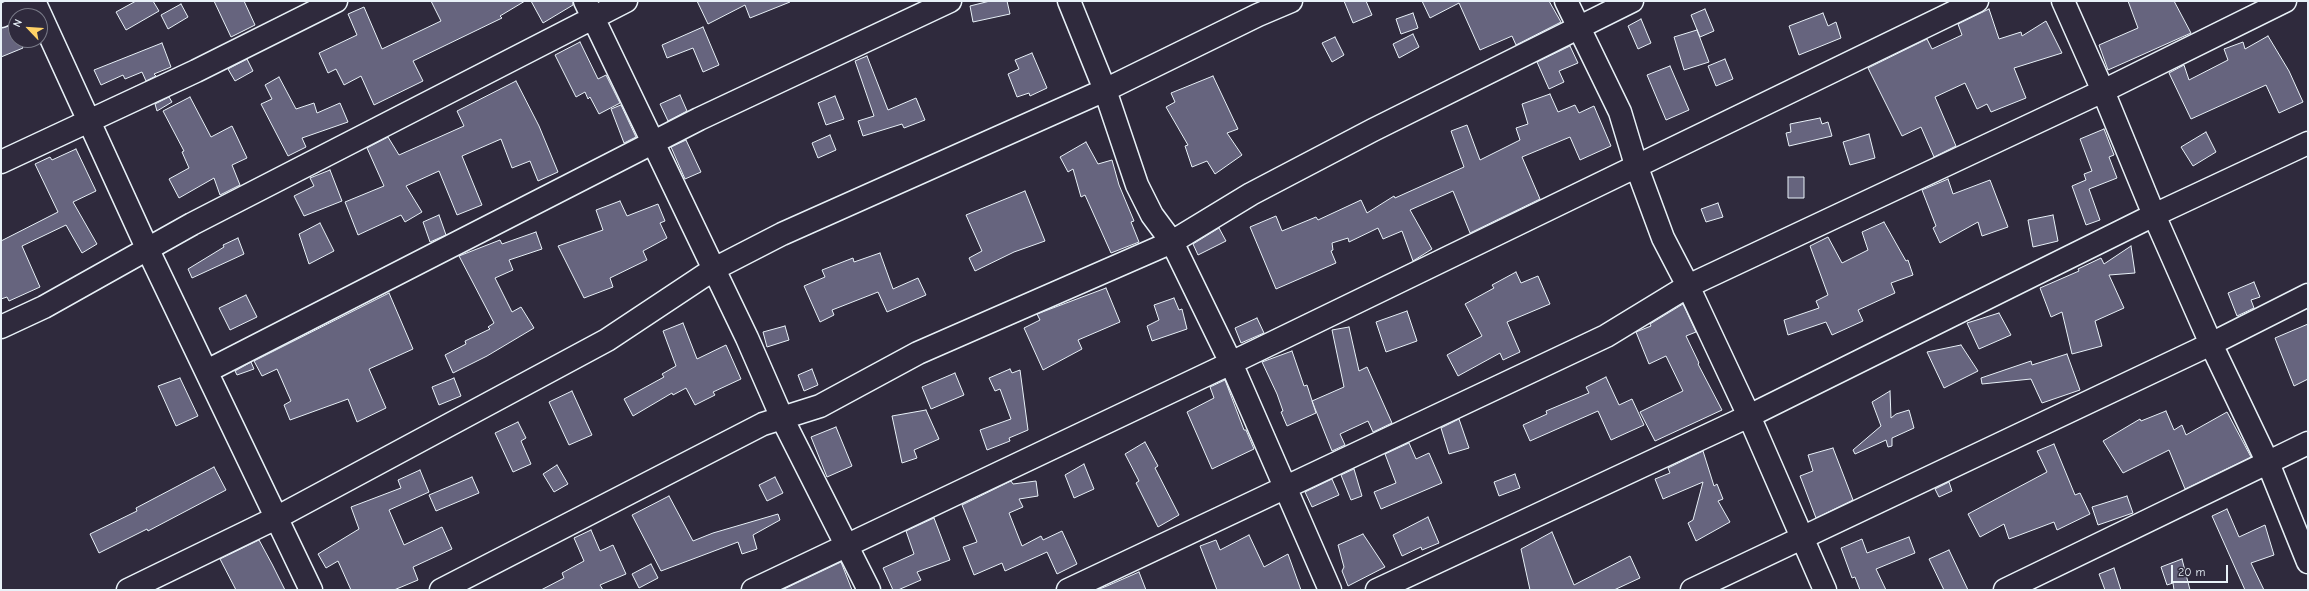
<!DOCTYPE html>
<html>
<head>
<meta charset="utf-8">
<style>
  body { margin:0 }
  #map { position:relative; width:2309px; height:591px; overflow:hidden; background:#2f2a3d; font-family:"Comic Neue",sans-serif }
  canvas { display:block }
  .frame { position:absolute; inset:0; border:2px solid #e8f1f8; pointer-events:none }
  .north { position:absolute; left:8px; top:8px; width:40px; height:40px; box-sizing:border-box; background:#2f2a3d; border:1px solid #797a88; border-radius:50%; rotate:295deg; font-size:11px; font-weight:700; line-height:16px; text-align:center; color:#e8f1f8 }
  .north::after { content:''; display:block; margin:auto; width:14px; height:18px; background:#ffd166; clip-path:polygon(50% 0,100% 100%,50% 72%,0 100%) }
  .scale { position:absolute; left:2171px; top:565px; width:57px; height:18px; box-sizing:border-box; border:2px solid #e8f1f8; border-top:0; padding-left:5px; font-size:12px; line-height:14px; white-space:nowrap; color:#e8f1f8; -webkit-text-stroke:3px #2f2a3d; paint-order:stroke }
</style>
</head>
<body>
<div id="map">
<canvas width="2309" height="591"></canvas>
<div class="frame"></div>
<div class="north">N</div>
<div class="scale">20 m</div>
</div>
<script>
const ctx = document.querySelector('canvas').getContext('2d');
ctx.lineJoin = 'round';
function paint(path, color) {
  ctx.fillStyle = color;
  ctx.fill(path, 'evenodd');
}
function poly(rows) {
  const path = new Path2D();
  for (const r of rows) {
    path.moveTo(r[0], r[1]);
    for (let i = 2; i < r.length; i += 2) path.lineTo(r[i], r[i + 1]);
  }
  return path;
}
function trace(path, color, width, dash) {
  ctx.strokeStyle = color;
  ctx.lineWidth = width;
  ctx.lineCap = dash ? 'butt' : 'round';
  ctx.setLineDash(dash || []);
  ctx.stroke(path);
}
const building = poly([
  [136,1,153,1,159,11,126,30,116,12,136,1],
  [214,1,244,1,255,25,231,37,214,1],
  [431,1,525,1,500,16,502,18,413,61,423,81,374,105,361,76,344,85,336,69,328,73,319,53,357,35,348,14,364,7,382,49,441,21,431,1],
  [531,1,573,1,573,5,543,23,531,1],
  [697,1,789,1,790,2,750,18,745,5,708,24,697,1],
  [990,1,1007,1,1010,14,973,22,970,6,990,1],
  [1344,1,1366,1,1372,15,1353,23,1344,1],
  [1422,1,1549,1,1561,22,1516,45,1512,36,1480,50,1459,3,1430,18,1422,1],
  [2128,1,2174,1,2191,33,2108,70,2099,45,2138,28,2128,1],
  [181,4,188,17,168,29,161,15,181,4],
  [1705,9,1714,31,1700,37,1691,15,1705,9],
  [1989,9,1999,39,2021,32,2022,36,2046,21,2062,53,2014,68,2026,98,1991,112,1987,104,1977,109,1965,83,1935,97,1956,146,1934,157,1921,127,1902,136,1868,68,1927,39,1932,49,1962,35,1958,24,1989,9],
  [1413,13,1418,28,1401,34,1396,19,1413,13],
  [1823,13,1828,26,1836,22,1841,38,1799,55,1789,26,1823,13],
  [1641,19,1651,43,1638,49,1628,26,1641,19],
  [9,26,23,48,1,57,1,28,9,26],
  [703,27,719,65,703,72,693,48,667,58,662,45,703,27],
  [1697,30,1709,62,1684,70,1674,37,1697,30],
  [1413,34,1419,47,1399,58,1393,44,1413,34],
  [2268,36,2289,71,2303,102,2279,113,2266,85,2191,119,2169,73,2184,65,2189,80,2228,60,2224,49,2243,42,2245,49,2268,36],
  [1335,37,1344,55,1332,62,1322,43,1335,37],
  [580,42,598,79,606,75,620,103,599,114,590,97,588,99,585,92,576,97,555,55,580,42],
  [162,43,171,67,154,74,156,76,146,81,142,72,125,79,123,75,101,85,94,70,162,43],
  [1570,46,1578,63,1559,71,1564,82,1549,89,1537,62,1570,46],
  [1032,53,1047,88,1030,96,1029,93,1017,97,1008,74,1019,69,1015,60,1032,53],
  [867,56,888,110,916,98,925,120,904,128,902,124,863,136,858,121,874,116,855,61,867,56],
  [247,59,253,71,235,81,228,69,247,59],
  [1725,59,1733,79,1716,86,1708,66,1725,59],
  [1670,66,1689,110,1666,120,1647,75,1670,66],
  [1213,76,1238,129,1227,133,1242,155,1215,174,1207,161,1192,167,1185,146,1188,145,1166,107,1175,102,1171,93,1213,76],
  [279,77,296,109,314,103,317,113,340,103,348,122,302,138,306,147,288,156,261,104,272,99,265,85,279,77],
  [516,81,539,126,558,172,538,181,530,161,512,168,501,139,462,156,482,205,457,215,439,171,406,186,422,212,405,222,401,215,358,235,345,202,384,186,367,148,388,137,399,155,464,126,457,111,516,81],
  [1550,94,1558,112,1575,105,1579,113,1594,106,1611,146,1580,160,1570,137,1522,157,1540,199,1470,233,1453,191,1410,210,1432,249,1413,261,1402,231,1383,239,1378,228,1349,242,1348,238,1332,243,1333,250,1331,251,1336,263,1276,289,1250,227,1276,216,1282,231,1316,217,1318,220,1361,200,1367,213,1394,196,1395,198,1464,167,1451,131,1467,125,1480,160,1520,140,1516,128,1528,124,1522,104,1550,94],
  [680,95,687,111,668,121,660,104,680,95],
  [835,96,844,119,826,125,818,103,835,96],
  [169,97,172,102,157,111,155,104,169,97],
  [190,97,211,137,232,126,247,158,232,165,240,185,220,195,214,178,179,198,169,179,189,168,182,152,184,151,163,111,190,97],
  [621,105,636,137,624,143,611,109,621,105],
  [1820,118,1822,124,1828,122,1832,136,1789,146,1786,133,1791,132,1790,124,1820,118],
  [2104,129,2114,155,2109,157,2117,178,2089,189,2100,220,2086,225,2072,186,2086,180,2084,174,2092,171,2080,139,2104,129],
  [2206,132,2216,152,2193,166,2181,147,2206,132],
  [1869,134,1875,158,1850,165,1843,142,1869,134],
  [830,135,836,150,818,158,812,143,830,135],
  [686,140,701,172,685,179,671,147,686,140],
  [1086,142,1098,164,1112,160,1119,185,1134,221,1131,222,1139,242,1111,253,1085,195,1081,197,1073,169,1068,172,1060,157,1086,142],
  [76,149,96,191,73,202,97,244,82,253,66,225,22,246,40,287,9,301,7,297,1,299,1,241,58,212,35,164,50,157,52,160,76,149],
  [330,170,342,201,304,216,294,196,314,186,310,178,330,170],
  [1788,177,1804,177,1804,198,1788,198,1788,177],
  [1948,179,1953,194,1990,180,2008,227,1982,236,1978,222,1940,243,1933,228,1936,226,1922,190,1948,179],
  [1025,191,1045,241,1014,252,975,271,969,258,982,251,966,215,1025,191],
  [620,201,627,216,658,204,665,221,660,223,667,238,643,251,647,260,610,278,613,287,584,298,558,246,603,230,596,210,620,201],
  [1718,203,1723,217,1706,222,1701,209,1718,203],
  [439,215,446,235,430,242,423,222,439,215],
  [2053,215,2058,241,2033,247,2028,220,2053,215],
  [1884,222,1906,261,1908,260,1913,275,1891,283,1895,293,1858,310,1863,321,1832,335,1826,322,1788,335,1784,320,1819,308,1816,301,1828,295,1810,246,1828,237,1842,263,1868,250,1862,232,1884,222],
  [320,223,334,251,309,264,299,234,320,223],
  [1219,228,1226,241,1198,255,1193,244,1219,228],
  [536,232,542,249,509,260,513,270,495,278,512,312,521,307,534,328,487,356,453,373,445,355,466,344,465,341,490,329,488,327,494,323,459,256,500,240,502,244,536,232],
  [238,238,244,254,192,278,188,269,224,247,223,245,238,238],
  [2131,246,2135,273,2109,275,2124,308,2095,321,2102,346,2072,354,2062,312,2051,317,2040,288,2079,271,2078,269,2101,258,2104,264,2131,246],
  [880,253,893,289,918,278,926,295,887,312,878,292,832,310,834,315,820,322,804,286,825,277,822,270,853,258,854,262,880,253],
  [1516,272,1521,283,1538,276,1550,304,1507,322,1520,352,1503,360,1500,353,1458,376,1447,355,1482,336,1465,304,1494,288,1492,285,1516,272],
  [2254,282,2260,297,2251,300,2254,308,2237,316,2228,293,2254,282],
  [1106,288,1120,322,1078,340,1082,349,1043,370,1024,328,1040,320,1037,314,1106,288],
  [389,293,413,349,369,369,386,408,357,422,348,399,290,420,284,405,291,401,277,369,262,376,254,361,389,293],
  [246,295,257,317,230,330,219,308,246,295],
  [1174,298,1179,310,1182,309,1187,329,1152,341,1147,326,1159,320,1154,305,1174,298],
  [1683,304,1696,332,1686,336,1699,363,1698,364,1722,410,1655,441,1640,412,1683,391,1666,356,1649,364,1636,332,1651,326,1650,324,1683,304],
  [1407,311,1417,341,1386,352,1376,322,1407,311],
  [1999,313,2011,335,1979,349,1967,323,1999,313],
  [1257,318,1264,333,1241,343,1235,328,1257,318],
  [683,323,697,359,726,345,741,379,713,392,715,395,695,405,686,388,673,395,672,393,633,416,624,399,664,377,662,374,676,366,663,331,683,323],
  [2308,324,2308,379,2294,386,2275,338,2308,324],
  [785,326,789,340,767,347,763,332,785,326],
  [1349,327,1359,371,1367,367,1392,423,1373,432,1368,421,1340,434,1345,445,1332,451,1312,401,1344,387,1332,330,1349,327],
  [1961,345,1978,371,1944,388,1927,352,1961,345],
  [1292,351,1304,386,1307,385,1316,413,1287,426,1281,412,1283,411,1277,394,1262,362,1292,351],
  [2067,354,2080,390,2042,403,2031,379,1982,384,1981,378,2031,361,2032,365,2067,354],
  [251,362,254,369,237,375,235,371,251,362],
  [812,369,818,385,804,391,798,375,812,369],
  [1010,369,1012,373,1020,370,1028,430,1009,438,1010,441,987,450,980,430,1011,419,1000,389,995,391,989,378,1010,369],
  [955,373,964,395,931,409,922,387,955,373],
  [1606,377,1619,405,1632,399,1644,425,1611,440,1598,411,1530,441,1523,425,1547,414,1546,411,1589,393,1586,387,1606,377],
  [180,378,198,416,176,426,158,386,180,378],
  [454,378,461,396,439,405,432,387,454,378],
  [1225,380,1244,430,1246,430,1254,449,1212,469,1187,412,1214,398,1210,387,1225,380],
  [572,391,592,435,569,445,549,402,572,391],
  [1890,391,1891,418,1896,414,1909,410,1914,428,1892,438,1892,446,1888,447,1886,440,1855,454,1853,450,1881,426,1872,402,1890,391],
  [926,410,939,439,914,450,917,458,902,463,892,416,926,410],
  [2166,411,2174,430,2182,425,2186,435,2227,412,2251,457,2185,489,2169,450,2123,473,2103,441,2140,419,2141,421,2166,411],
  [1459,419,1469,448,1449,454,1441,428,1459,419],
  [518,422,526,438,521,441,531,464,513,472,495,433,518,422],
  [836,427,852,466,827,477,811,437,836,427],
  [1145,442,1158,466,1155,468,1179,515,1158,527,1136,483,1139,481,1125,454,1145,442],
  [1409,443,1416,459,1429,453,1442,483,1381,509,1374,492,1396,483,1385,454,1409,443],
  [2054,444,2075,495,2080,493,2090,514,2057,530,2054,522,2009,539,2004,524,1980,537,1968,514,2047,472,2037,451,2054,444],
  [1833,448,1853,500,1816,518,1800,476,1813,471,1808,455,1833,448],
  [1703,451,1714,486,1717,484,1723,499,1718,501,1730,522,1696,541,1688,523,1693,520,1703,482,1663,499,1655,479,1670,473,1668,468,1703,451],
  [1084,464,1094,489,1074,498,1065,475,1084,464],
  [557,465,568,484,554,492,543,474,557,465],
  [214,467,226,490,148,531,147,529,99,553,90,534,137,511,136,508,214,467],
  [1354,469,1362,496,1351,500,1341,475,1354,469],
  [420,470,429,492,389,510,404,545,442,527,452,549,413,567,418,580,394,590,351,590,338,561,326,568,318,554,359,529,351,507,401,488,398,480,420,470],
  [1515,474,1520,488,1499,496,1494,482,1515,474],
  [472,477,479,493,436,511,429,495,472,477],
  [775,477,783,493,767,501,759,485,775,477],
  [1332,479,1339,495,1312,507,1305,492,1332,479],
  [1011,481,1013,484,1036,481,1038,496,1019,499,1023,507,1009,513,1022,546,1041,536,1043,540,1062,531,1077,564,1057,574,1047,552,1005,571,1002,563,974,575,963,547,977,542,962,505,1011,481],
  [1949,482,1952,491,1939,497,1935,489,1949,482],
  [669,496,693,541,713,533,778,514,780,520,753,535,757,549,742,554,738,542,661,571,632,515,669,496],
  [2127,496,2133,513,2098,525,2092,507,2127,496],
  [2227,509,2239,537,2265,525,2274,555,2251,563,2264,590,2245,590,2212,516,2227,509],
  [1428,517,1439,543,1422,550,1421,547,1402,556,1393,535,1428,517],
  [934,518,950,560,917,572,921,580,898,590,893,590,883,568,914,554,906,531,934,518],
  [591,530,600,551,613,545,626,574,600,585,603,590,541,590,564,578,562,573,584,561,574,538,591,530],
  [1552,532,1574,585,1630,556,1640,578,1614,590,1530,590,1521,549,1552,532],
  [1363,534,1385,567,1348,586,1342,571,1344,567,1338,545,1363,534],
  [1249,535,1264,567,1288,554,1301,590,1217,590,1200,546,1216,540,1220,550,1249,535],
  [1909,537,1915,553,1876,569,1886,590,1860,590,1855,577,1852,578,1841,548,1862,539,1867,553,1909,537],
  [259,540,272,564,285,590,236,590,220,559,259,540],
  [1949,550,1968,590,1944,590,1929,559,1949,550],
  [2182,559,2190,590,2174,590,2173,583,2167,585,2161,567,2182,559],
  [841,562,852,590,782,590,841,562],
  [651,564,658,578,639,588,632,574,651,564],
  [2114,568,2121,590,2105,590,2099,574,2114,568],
  [1139,572,1146,590,1097,590,1107,586,1139,572]
]);
const minor = poly([
  [34,1,147,248,311,590],
  [585,1,747,338,782,418,869,590],
  [1069,1,1105,90,1137,185,1152,215,1172,242,1231,363,1330,590],
  [1566,1,1620,112,1636,165,1663,238,1688,286,1749,416,1825,590],
  [2063,1,2103,91,2154,215,2211,344,2268,463,2308,562],
  [1,16,32,1],
  [1,162,196,71,336,1],
  [1,327,44,307,192,224,626,1],
  [207,371,699,119,950,1],
  [128,590,276,518,607,340,714,269,782,234,1105,90,1258,15,1291,1],
  [441,590,763,424,820,406,918,353,1172,242,1251,194,1373,130,1632,1],
  [753,590,1231,363,1977,1],
  [1068,590,1606,336,1688,286,2103,91,2285,1],
  [1377,590,1749,416,2154,215,2308,143],
  [1692,590,2211,344,2308,295],
  [2005,590,2308,443]
]);
paint(building, '#66647e');
trace(building, '#e8f1f8', 1);
trace(minor, '#e8f1f8', 25);
trace(minor, '#2f2a3d', 22);
</script>
</body>
</html>
